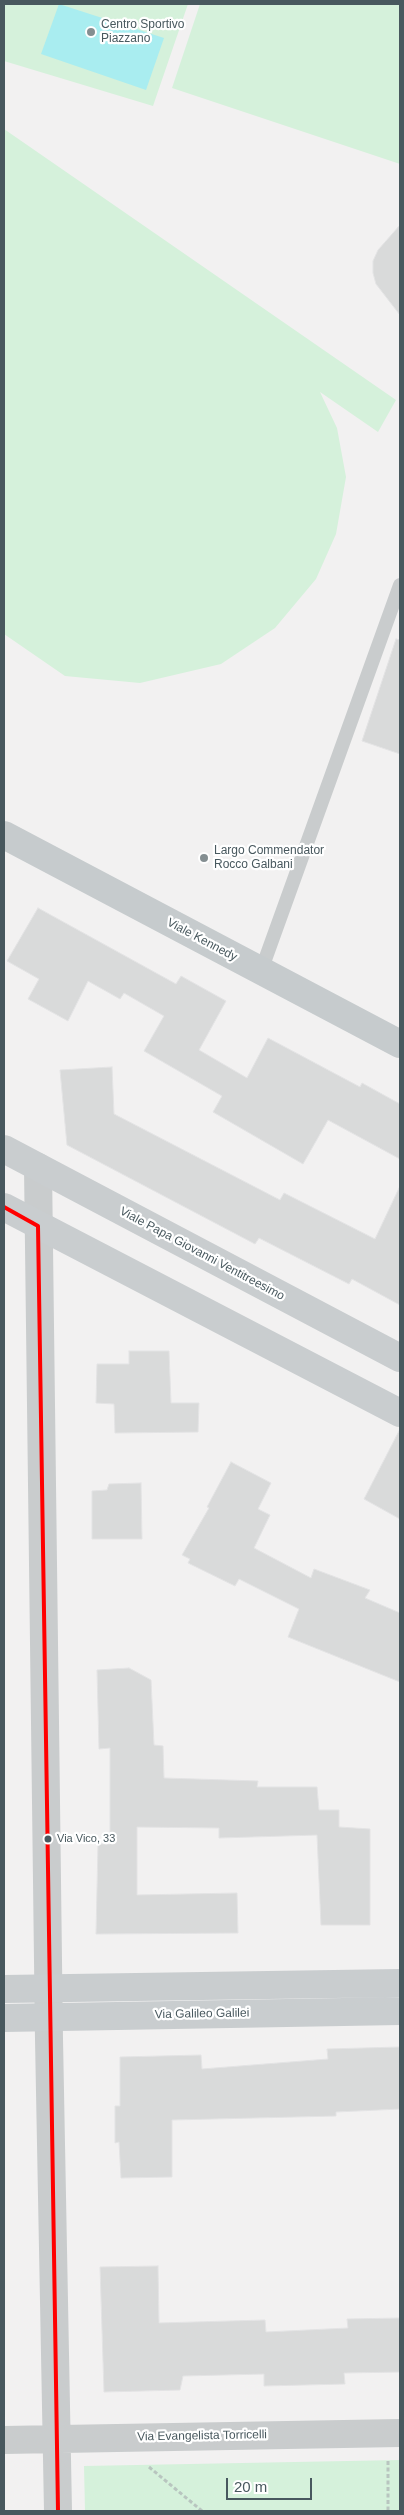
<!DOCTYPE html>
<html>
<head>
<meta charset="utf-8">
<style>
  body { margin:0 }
  #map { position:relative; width:404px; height:2515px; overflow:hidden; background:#f2f1f1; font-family:Arial,sans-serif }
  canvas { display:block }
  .frame { position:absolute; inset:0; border:5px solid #48585e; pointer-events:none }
  .scale { position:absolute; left:226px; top:2478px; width:86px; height:22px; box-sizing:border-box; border:2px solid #48585e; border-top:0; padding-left:6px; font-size:15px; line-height:18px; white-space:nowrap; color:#48585e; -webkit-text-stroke:4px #fff; paint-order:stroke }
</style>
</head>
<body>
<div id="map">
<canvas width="404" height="2515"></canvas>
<div class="frame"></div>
<div class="scale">20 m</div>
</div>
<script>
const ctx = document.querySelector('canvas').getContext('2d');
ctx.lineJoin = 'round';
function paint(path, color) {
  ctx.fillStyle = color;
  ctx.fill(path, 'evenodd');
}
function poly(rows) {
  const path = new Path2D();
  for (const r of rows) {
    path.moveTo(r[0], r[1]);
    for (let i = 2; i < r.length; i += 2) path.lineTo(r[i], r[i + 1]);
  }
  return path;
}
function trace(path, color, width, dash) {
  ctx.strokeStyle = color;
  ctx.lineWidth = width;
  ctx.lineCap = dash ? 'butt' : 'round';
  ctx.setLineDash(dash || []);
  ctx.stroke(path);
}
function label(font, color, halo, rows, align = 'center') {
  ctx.font = font + ' Arial,sans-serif';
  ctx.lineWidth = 4.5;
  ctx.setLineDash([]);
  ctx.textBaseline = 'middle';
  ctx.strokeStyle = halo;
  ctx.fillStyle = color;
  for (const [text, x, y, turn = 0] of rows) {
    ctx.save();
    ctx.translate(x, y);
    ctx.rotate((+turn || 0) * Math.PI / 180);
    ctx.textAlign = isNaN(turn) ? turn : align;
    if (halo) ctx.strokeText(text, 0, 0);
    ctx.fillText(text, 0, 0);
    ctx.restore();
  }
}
const green = poly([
  [4,4,188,4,153,106,4,61],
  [200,4,400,4,400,164,172,88],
  [4,129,396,400,378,432,320,392,337,428,346,477,336,534,316,579,275,628,221,664,140,683,65,676,4,634],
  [400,2460,400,2511,85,2511,84,2466]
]);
const water = poly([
  [59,4,164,38,146,90,41,54]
]);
const building = poly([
  [400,225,400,315,376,284,373,273,373,261,378,250,400,225],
  [396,639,400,640,400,754,362,741,396,639],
  [38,908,176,984,181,976,226,1001,199,1050,247,1078,268,1038,360,1087,362,1083,400,1104,400,1159,328,1120,303,1164,213,1112,222,1096,144,1051,164,1016,124,993,120,999,88,981,68,1021,28,999,39,979,7,961,38,908],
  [112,1067,114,1114,280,1200,284,1193,375,1239,400,1186,400,1305,352,1279,349,1284,259,1238,255,1244,67,1145,60,1070,112,1067],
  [129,1351,169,1351,171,1403,199,1403,198,1432,115,1433,114,1404,96,1403,97,1364,129,1364,129,1351],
  [400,1429,400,1519,364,1499,400,1429],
  [231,1462,271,1483,258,1509,270,1515,254,1548,311,1578,314,1569,370,1590,365,1598,400,1613,400,1682,288,1637,299,1609,239,1579,235,1586,188,1563,190,1559,182,1555,209,1508,207,1507,231,1462],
  [141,1483,142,1539,92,1539,92,1491,107,1490,109,1484,141,1483],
  [129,1668,151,1680,154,1745,163,1746,164,1778,258,1781,257,1787,317,1787,319,1810,339,1810,339,1827,370,1829,370,1925,321,1925,317,1835,219,1838,219,1828,137,1827,137,1895,237,1893,238,1933,96,1934,98,1844,110,1844,110,1748,99,1749,97,1670,129,1668],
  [400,2047,400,2109,336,2112,336,2116,172,2120,172,2177,121,2178,119,2142,115,2143,115,2106,120,2106,120,2057,201,2055,202,2069,328,2059,327,2049,400,2047],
  [158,2266,159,2323,265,2320,266,2332,348,2328,347,2319,400,2318,400,2372,344,2373,345,2384,264,2386,264,2374,183,2376,180,2390,104,2392,100,2267,158,2266]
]);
const path = poly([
  [388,2461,388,2511],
  [149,2467,202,2511]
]);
const lane = poly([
  [261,971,400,585]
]);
const street = poly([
  [38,1167,49,2039,58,2511],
  [4,2440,400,2433]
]);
const secondary = poly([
  [4,1149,400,1358],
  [4,1207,400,1413],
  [4,1989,400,1983],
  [4,2018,400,2011]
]);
const primary = poly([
  [4,835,400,1044]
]);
const bus1 = poly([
  [4,1207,38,1226,58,2511]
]);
const markers = [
  [91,32,5,"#848e91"],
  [204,858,5,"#848e91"],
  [48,1839,4.5,"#48585e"]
];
const busNames = [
  ["Via Vico, 33",57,1839]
];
const poiNames = [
  ["Centro Sportivo",101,25],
  ["Piazzano",101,39],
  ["Largo Commendator",214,851],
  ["Rocco Galbani",214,865]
];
const streetNames = [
  ["Viale Kennedy",202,940,28],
  ["Viale Papa Giovanni Ventitreesimo",202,1254,28],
  ["Via Galileo Galilei",202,2014,-1],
  ["Via Evangelista Torricelli",202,2436,-1]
];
paint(green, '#d5f1db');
paint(water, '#a9edf0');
paint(building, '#d9dada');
trace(building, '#e3e3e4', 1);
trace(path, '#b8c5bf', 3, [4, 2.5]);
trace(lane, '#c9cccd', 14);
trace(street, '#c9cccd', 28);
trace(secondary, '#c9cdcf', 28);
trace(primary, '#c6cbcd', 28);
trace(bus1, '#f00', 4);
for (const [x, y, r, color] of markers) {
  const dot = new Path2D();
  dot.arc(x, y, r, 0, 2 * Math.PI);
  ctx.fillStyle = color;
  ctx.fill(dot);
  trace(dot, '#fff', 2);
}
label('11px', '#48585e', '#fff', busNames, 'left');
label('12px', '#48585e', '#fff', poiNames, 'left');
label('12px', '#48585e', '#fff', streetNames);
</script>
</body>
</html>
